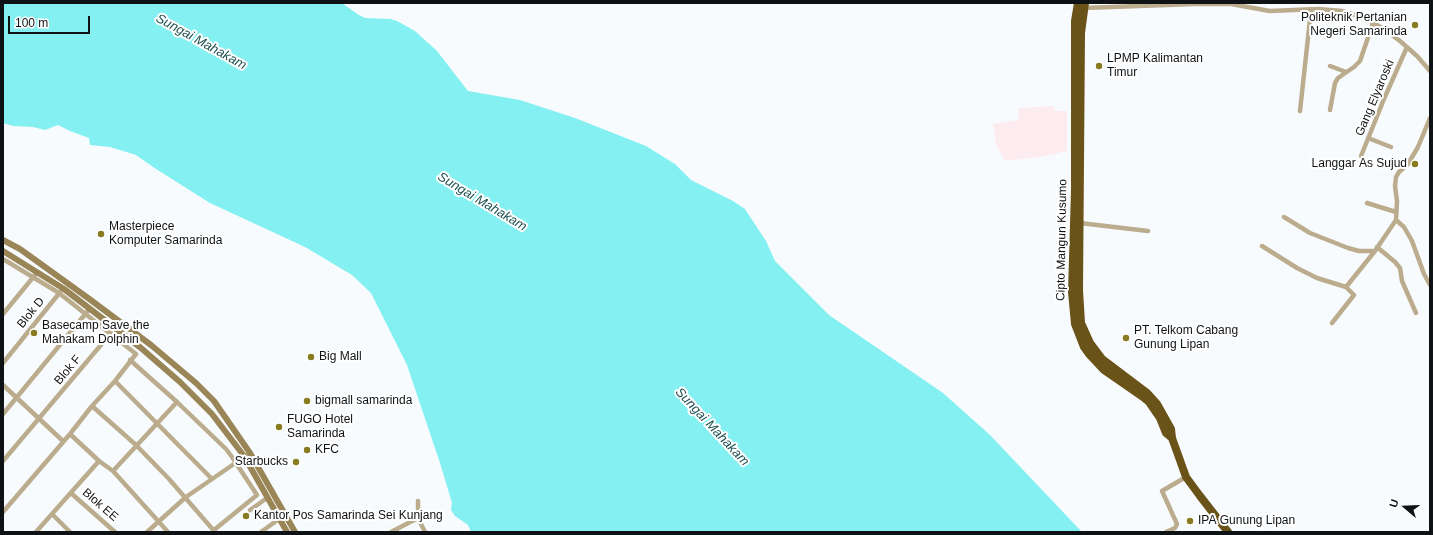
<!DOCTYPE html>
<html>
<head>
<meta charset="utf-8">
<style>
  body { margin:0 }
  #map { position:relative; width:1433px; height:535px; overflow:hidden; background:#f8fbfe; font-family:Arial,sans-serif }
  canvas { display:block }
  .frame { position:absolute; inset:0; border:4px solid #0f1214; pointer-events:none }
  .north { position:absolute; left:1385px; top:487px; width:40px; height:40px; -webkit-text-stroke:3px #fff; paint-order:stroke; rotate:289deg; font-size:11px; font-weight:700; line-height:16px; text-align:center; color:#0f1214 }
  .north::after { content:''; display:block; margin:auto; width:14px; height:18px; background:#0f1214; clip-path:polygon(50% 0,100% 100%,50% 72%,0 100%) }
  .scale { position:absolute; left:8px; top:16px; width:82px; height:18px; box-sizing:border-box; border:2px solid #0f1214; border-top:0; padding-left:5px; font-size:12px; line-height:14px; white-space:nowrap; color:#0f1214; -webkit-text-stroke:3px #fff; paint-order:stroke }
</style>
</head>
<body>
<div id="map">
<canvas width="1433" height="535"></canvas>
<div class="frame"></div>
<div class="north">U</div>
<div class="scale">100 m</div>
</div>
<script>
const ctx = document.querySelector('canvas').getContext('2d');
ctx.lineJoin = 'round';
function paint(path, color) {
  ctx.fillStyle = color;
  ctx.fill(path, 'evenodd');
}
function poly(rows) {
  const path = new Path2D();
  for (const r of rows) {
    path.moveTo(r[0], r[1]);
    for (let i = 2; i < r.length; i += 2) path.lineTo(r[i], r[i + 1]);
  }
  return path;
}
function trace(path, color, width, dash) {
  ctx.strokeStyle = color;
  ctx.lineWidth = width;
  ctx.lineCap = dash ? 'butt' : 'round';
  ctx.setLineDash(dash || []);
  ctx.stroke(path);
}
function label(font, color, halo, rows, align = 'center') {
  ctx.font = font + ' Arial,sans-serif';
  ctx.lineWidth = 4;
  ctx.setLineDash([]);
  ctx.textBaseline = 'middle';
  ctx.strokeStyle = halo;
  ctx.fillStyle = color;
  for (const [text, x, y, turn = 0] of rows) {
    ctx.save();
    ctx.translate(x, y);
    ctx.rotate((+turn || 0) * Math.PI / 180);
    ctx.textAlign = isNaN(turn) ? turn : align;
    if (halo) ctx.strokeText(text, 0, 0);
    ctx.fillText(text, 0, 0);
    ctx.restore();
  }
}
const commercial = poly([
  [1054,106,1055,111,1067,111,1067,151,1040,157,1005,161,996,145,993,124,1018,120,1019,108]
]);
const water = poly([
  [3,3,342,3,359,15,365,18,391,19,397,21,415,31,437,51,468,91,520,100,575,118,646,146,675,164,691,180,733,201,745,209,766,241,775,261,829,315,943,393,990,435,1082,532,471,532,468,525,455,516,451,510,452,503,440,463,407,365,371,293,352,275,305,247,210,203,156,169,136,155,110,147,90,145,89,138,70,131,58,125,45,130,33,127,13,126,3,123]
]);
const street = poly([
  [1083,8,1195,4,1231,4,1270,11,1318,9,1342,11,1365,18,1382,28,1400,41,1417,56,1430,71],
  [1330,66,1346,72],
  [1330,110,1335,83,1338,78,1354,67,1360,61,1373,23],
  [1300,111,1311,10],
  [1368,138,1391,147],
  [1361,156,1384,99,1407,47],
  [1367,203,1396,212],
  [1284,217,1310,233,1348,248,1359,251,1375,251],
  [1396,220,1404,227,1412,241,1424,274,1430,285],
  [1080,223,1148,231],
  [1262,246,1297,268,1317,278,1346,287,1354,295,1332,323],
  [1377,247,1395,262,1400,268,1402,281,1416,313],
  [3,259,59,293,136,354,115,381,92,406,70,434,3,512],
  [1346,287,1375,251,1396,220,1397,201,1395,186,1396,177,1399,172,1408,164,1418,147,1430,118],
  [3,314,35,275],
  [130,360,177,402],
  [3,363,61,291],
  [115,381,212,479],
  [3,385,63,441],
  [92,406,136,445,169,479,215,532],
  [3,414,87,312],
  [70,434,99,461,113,471,168,532],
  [3,461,111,333],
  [113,471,177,402,226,449,232,457,257,495,214,530],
  [72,494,115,532],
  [418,501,418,518,425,532],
  [250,510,267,498],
  [53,515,70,532],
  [36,532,99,461],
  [147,532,186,497,247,455],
  [261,532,279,519],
  [391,532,418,518],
  [1166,532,1175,528,1177,524,1162,491,1186,477]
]);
const secondary = poly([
  [3,240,20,249,88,298,151,345,196,383,214,401,250,453,295,532],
  [3,251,64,289,141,348,180,382,212,414,244,456,287,532]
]);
const highway = poly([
  [1078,3,1075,21,1075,190,1072,292,1075,324,1084,347,1089,354,1104,370,1143,397,1149,402,1160,418,1166,433,1172,438],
  [1085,3,1081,33,1079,290,1081,323,1090,343,1102,359,1147,393,1157,404,1171,429,1172,438,1186,477,1200,496,1228,532]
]);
const markers = [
  [1415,25,4,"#887b20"],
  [1099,66,4,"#887b20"],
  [1415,164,4,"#887b20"],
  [101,234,4,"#887b20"],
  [34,333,4,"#887b20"],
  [1126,338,4,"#887b20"],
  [311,357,4,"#887b20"],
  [307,401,4,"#887b20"],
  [279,427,4,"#887b20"],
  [307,450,4,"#887b20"],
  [296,462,4,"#887b20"],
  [246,516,4,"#887b20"],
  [1190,521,4,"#887b20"]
];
const poiNames = [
  ["Politeknik Pertanian",1407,18,"right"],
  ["Negeri Samarinda",1407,32,"right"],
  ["LPMP Kalimantan",1107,59],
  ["Timur",1107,73],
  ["Langgar As Sujud",1407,164,"right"],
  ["Masterpiece",109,227],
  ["Komputer Samarinda",109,241],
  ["Basecamp Save the",42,326],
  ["Mahakam Dolphin",42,340],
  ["PT. Telkom Cabang",1134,331],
  ["Gunung Lipan",1134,345],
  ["Big Mall",319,357],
  ["bigmall samarinda",315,401],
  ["FUGO Hotel",287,420],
  ["Samarinda",287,434],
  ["KFC",315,450],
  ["Starbucks",288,462,"right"],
  ["Kantor Pos Samarinda Sei Kunjang",254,516],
  ["IPA Gunung Lipan",1198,521]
];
const streetNames = [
  ["Gang Elyaroski",1375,98,-67],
  ["Cipto Mangun Kusumo",1062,240,-89],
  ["Blok D",31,313,-51],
  ["Blok F",68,370,-50],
  ["Blok EE",100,505,41]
];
const waterNames = [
  ["Sungai Mahakam",201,42,29],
  ["Sungai Mahakam",482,202,31],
  ["Sungai Mahakam",712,427,47]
];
paint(commercial, '#fdecef');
paint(water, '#84f0f1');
trace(street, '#baac8d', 4.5);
trace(secondary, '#9a8557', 6);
trace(highway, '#6a5319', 8);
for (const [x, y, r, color] of markers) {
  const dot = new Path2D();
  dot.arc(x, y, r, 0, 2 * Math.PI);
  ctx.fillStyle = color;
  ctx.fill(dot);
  trace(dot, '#fff', 1.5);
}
label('12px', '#0f1214', '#fff', poiNames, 'left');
label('12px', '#0f1214', '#fff', streetNames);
label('italic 13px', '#205151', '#fff', waterNames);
</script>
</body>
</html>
